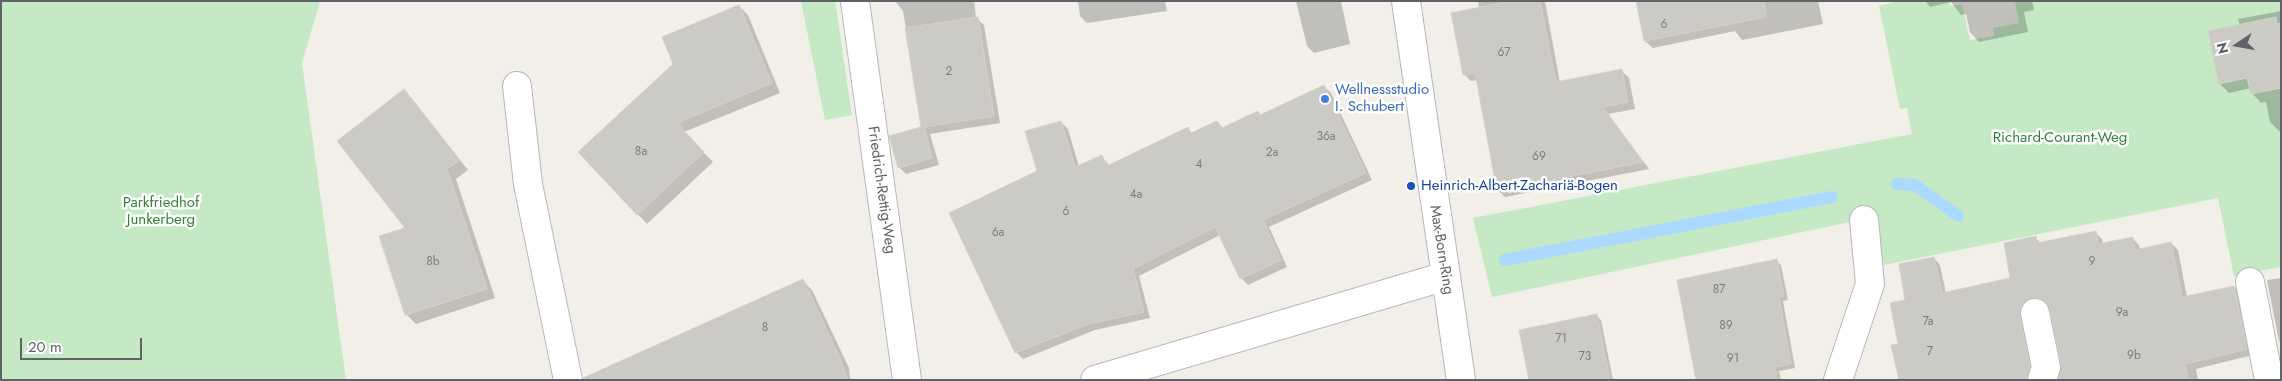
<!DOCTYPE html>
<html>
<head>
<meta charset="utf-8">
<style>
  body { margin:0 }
  #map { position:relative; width:2282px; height:381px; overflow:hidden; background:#f1efe8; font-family:Jost,sans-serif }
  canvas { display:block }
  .frame { position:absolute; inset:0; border:2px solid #5f6368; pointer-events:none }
  .north { position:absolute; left:2212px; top:20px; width:50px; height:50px; -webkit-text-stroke:4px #fff; paint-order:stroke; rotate:258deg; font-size:14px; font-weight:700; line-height:20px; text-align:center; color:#5f6368 }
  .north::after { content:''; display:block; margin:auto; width:18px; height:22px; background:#5f6368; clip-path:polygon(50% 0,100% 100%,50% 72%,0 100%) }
  .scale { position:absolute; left:20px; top:338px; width:122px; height:22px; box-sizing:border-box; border:2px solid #5f6368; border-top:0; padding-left:6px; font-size:15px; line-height:18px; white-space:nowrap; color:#5f6368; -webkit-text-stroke:4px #fff; paint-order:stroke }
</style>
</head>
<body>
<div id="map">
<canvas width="2282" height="381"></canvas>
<div class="frame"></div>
<div class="north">N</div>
<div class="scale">20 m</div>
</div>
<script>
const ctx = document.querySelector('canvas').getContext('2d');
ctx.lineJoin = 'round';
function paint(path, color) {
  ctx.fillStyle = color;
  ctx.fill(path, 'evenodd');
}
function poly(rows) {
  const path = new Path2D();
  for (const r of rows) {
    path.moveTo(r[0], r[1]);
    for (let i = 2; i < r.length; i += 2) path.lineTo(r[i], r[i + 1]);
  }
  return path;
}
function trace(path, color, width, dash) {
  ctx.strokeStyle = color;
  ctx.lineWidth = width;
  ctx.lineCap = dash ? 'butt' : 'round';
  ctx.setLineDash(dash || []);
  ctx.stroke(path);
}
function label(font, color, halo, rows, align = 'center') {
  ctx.font = font + ' Jost,sans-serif';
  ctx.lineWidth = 5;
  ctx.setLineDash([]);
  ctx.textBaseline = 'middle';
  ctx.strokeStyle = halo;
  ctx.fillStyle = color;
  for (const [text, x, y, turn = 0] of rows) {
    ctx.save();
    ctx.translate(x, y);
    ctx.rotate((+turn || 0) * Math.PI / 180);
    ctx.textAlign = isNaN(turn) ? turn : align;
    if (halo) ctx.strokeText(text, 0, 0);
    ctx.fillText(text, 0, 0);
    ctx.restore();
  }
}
const green = poly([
  [1,1,320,1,302,63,346,380,1,380],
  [801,1,835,1,852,115,825,120],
  [1900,1,1949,1,1951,6,1962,4,1970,40,1994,36,1993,28,2019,23,2015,3,2022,1,2281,1,2281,267,2234,276,2218,198,1884,265,1874,217,1492,297,1473,218,1912,134,1907,108,1900,109,1879,6]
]);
const shadow = poly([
  [895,1,974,1,976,18,984,25,1000,123,930,134,939,165,906,174,899,167,922,128,903,11],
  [1078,1,1165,1,1167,11,1087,23,1080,16],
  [1296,1,1341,1,1350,44,1314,53,1307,46],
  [1478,1,1545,1,1560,83,1622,71,1629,78,1635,109,1608,114,1649,169,1505,197,1498,190,1477,80,1471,81,1464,74,1479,9],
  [1637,1,1818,1,1823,24,1742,40,1735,31,1653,48,1645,41],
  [1925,1,2032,1,2034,10,2024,12,2028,32,1979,42,1970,32,1966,14,1961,15,1951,2,1930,7],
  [739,6,748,15,780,93,684,132,713,162,647,224,580,152],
  [2281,11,2281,131,2279,131,2270,122,2266,102,2261,103,2252,93,2251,88,2229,93,2220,84,2240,26,2238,19],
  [1324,86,1331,93,1372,180,1269,227,1287,267,1248,285,1241,278,1220,235,1139,276,1150,318,1095,330,1023,359,1016,352,1061,122,1068,129,1079,167,1102,157,1110,166,1188,129,1193,134,1217,122,1224,129,1261,116],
  [403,90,468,170,456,179,495,298,416,324,406,314,407,229],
  [2095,233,2102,239,2103,244,2132,238,2139,245,2140,250,2171,243,2178,250,2187,297,2234,287,2241,294,2253,355,2196,369,2198,380,2083,380,2052,309,2047,304,2040,304,2036,374,1999,380,1900,345,1907,301,1934,258,1940,265,1946,293,2012,279,2035,238,2041,243],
  [1776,261,1781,265,1788,300,1783,301,1795,368,1779,371,1781,380,1698,380],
  [2281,278,2281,343,2279,341,2267,280],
  [803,281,812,290,849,368,850,380,635,380],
  [1596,315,1601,320,1613,380,1531,380]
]);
const stream = poly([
  [1897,184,1915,185,1958,216],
  [1505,260,1832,197]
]);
const building = poly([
  [1511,1,1540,1,1556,82,1622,69,1628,102,1603,107,1643,162,1497,191,1475,73,1463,75,1451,13,1511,1],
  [1636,1,1764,1,1766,17,1644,41,1636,1],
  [739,5,772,83,677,123,704,152,637,215,578,152,673,64,662,37,739,5],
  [978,17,994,116,924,127,932,158,898,168,889,136,921,127,905,28,978,17],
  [2276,17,2277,24,2281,23,2281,88,2251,94,2247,78,2219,84,2208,31,2276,17],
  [1324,85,1366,173,1263,220,1281,260,1240,279,1215,227,1133,269,1144,312,1088,324,1015,353,949,213,1037,171,1025,131,1061,121,1075,167,1102,155,1107,166,1188,127,1191,133,1217,121,1222,128,1258,111,1260,115,1324,85],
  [404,89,460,160,447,169,487,289,405,315,379,236,405,228,337,141,404,89],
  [2096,231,2098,244,2133,237,2135,250,2171,242,2182,297,2234,286,2247,349,2185,364,2188,380,2058,380,2061,364,2050,310,2046,302,2039,298,2032,298,2025,301,2020,309,2020,316,2030,366,2027,380,1899,380,1891,345,1898,344,1890,303,1905,300,1899,264,1934,257,1942,293,2010,278,2004,243,2036,236,2037,243,2096,231],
  [1777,259,1784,296,1779,297,1791,364,1775,367,1778,380,1696,380,1677,280,1777,259],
  [803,279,840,358,848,380,583,380,583,378,803,279],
  [1597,314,1610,380,1529,380,1519,330,1597,314]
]);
const minor = poly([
  [855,1,907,380],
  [1406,1,1461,380],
  [517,86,528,184,568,380],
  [2250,282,2269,380],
  [2035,313,2046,367,2042,380],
  [1095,380,1446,276],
  [1838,380,1870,284,1864,220]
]);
const markers = [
  [1325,99,5,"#3f7fe0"],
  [1411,186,5,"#1a4fb4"]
];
const numberNames = [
  ["6",1664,25],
  ["67",1504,53],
  ["2",949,72],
  ["36a",1326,137],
  ["8a",641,152],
  ["2a",1272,153],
  ["69",1539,157],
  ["4",1199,165],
  ["4a",1136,195],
  ["6",1066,212],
  ["6a",998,233],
  ["8b",433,262],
  ["9",2092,262],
  ["87",1719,290],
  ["9a",2122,313],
  ["7a",1928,322],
  ["89",1726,326],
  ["8",765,328],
  ["71",1561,339],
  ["7",1930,352],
  ["9b",2134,356],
  ["73",1585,357],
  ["91",1733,359]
];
const shopNames = [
  ["Wellnessstudio",1335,90],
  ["I. Schubert",1335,107]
];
const parkNames = [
  ["Richard-Courant-Weg",2060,138],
  ["Parkfriedhof",161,203],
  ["Junkerberg",161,220]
];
const transitNames = [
  ["Heinrich-Albert-Zachariä-Bogen",1421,186]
];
const streetNames = [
  ["Friedrich-Rettig-Weg",881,190,82],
  ["Max-Born-Ring",1441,250,81]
];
paint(green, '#c5e8c5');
paint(shadow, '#0003');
trace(stream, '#aadaff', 12);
paint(building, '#cccac5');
trace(building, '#d6d1c6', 1);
trace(minor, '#b5b8bc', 30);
trace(minor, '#fff', 28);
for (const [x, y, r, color] of markers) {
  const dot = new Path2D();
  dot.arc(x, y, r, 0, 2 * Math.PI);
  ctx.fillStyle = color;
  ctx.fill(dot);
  trace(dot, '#fff', 2);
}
label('12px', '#7a7d7f', null, numberNames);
label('15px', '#366cbe', '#fff', shopNames, 'left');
label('15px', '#348238', '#fff', parkNames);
label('15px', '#164399', '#fff', transitNames, 'left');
label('15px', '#5f6368', '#fff', streetNames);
</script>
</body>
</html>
